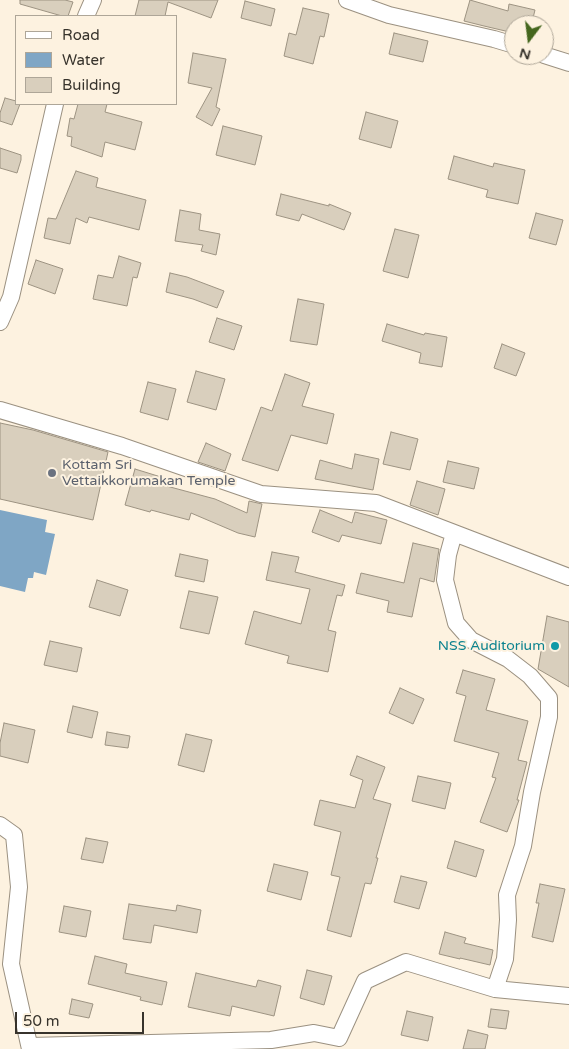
<!DOCTYPE html>
<html>
<head>
<meta charset="utf-8">
<style>
  body { margin:0 }
  #map { position:relative; width:569px; height:1049px; overflow:hidden; background:#fdf2e0; font-family:"Varela Round",sans-serif }
  canvas { display:block }
  .legend { position:absolute; left:15px; top:15px; width:162px; height:90px; box-sizing:border-box; background:#fdf2e0; border:1px solid #aea698; margin:0; padding:6px 9px; list-style:none; font-size:15px; color:#37332c }
  .legend li { display:flex; align-items:center; gap:10px; height:25px }
  .legend b { width:25px; border:1px solid #aea698 }
  .north { position:absolute; left:504px; top:15px; width:50px; height:50px; box-sizing:border-box; background:#fdf2e0; border:1px solid #aea698; border-radius:50%; rotate:195deg; font-size:14px; font-weight:700; line-height:20px; text-align:center; color:#37332c }
  .north::after { content:''; display:block; margin:auto; width:18px; height:22px; background:#45671e; clip-path:polygon(50% 0,100% 100%,50% 72%,0 100%) }
  .scale { position:absolute; left:15px; top:1012px; width:129px; height:22px; box-sizing:border-box; border:2px solid #37332c; border-top:0; padding-left:6px; font-size:15px; line-height:18px; white-space:nowrap; color:#37332c; -webkit-text-stroke:4px #fdf2e0; paint-order:stroke }
</style>
</head>
<body>
<div id="map">
<canvas width="569" height="1049"></canvas>
<ul class="legend">
<li><b style="height:6px;background:#fff"></b>Road</li>
<li><b style="height:14px;background:#7fa6c5"></b>Water</li>
<li><b style="height:14px;background:#d9cfbd"></b>Building</li>
</ul>
<div class="north">N</div>
<div class="scale">50 m</div>
</div>
<script>
const ctx = document.querySelector('canvas').getContext('2d');
ctx.lineJoin = 'round';
function paint(path, color) {
  ctx.fillStyle = color;
  ctx.fill(path, 'evenodd');
}
function poly(rows) {
  const path = new Path2D();
  for (const r of rows) {
    path.moveTo(r[0], r[1]);
    for (let i = 2; i < r.length; i += 2) path.lineTo(r[i], r[i + 1]);
  }
  return path;
}
function trace(path, color, width, dash) {
  ctx.strokeStyle = color;
  ctx.lineWidth = width;
  ctx.lineCap = dash ? 'butt' : 'round';
  ctx.setLineDash(dash || []);
  ctx.stroke(path);
}
function label(font, color, halo, rows, align = 'center') {
  ctx.font = font + ' "Varela Round",sans-serif';
  ctx.lineWidth = 4;
  ctx.setLineDash([]);
  ctx.textBaseline = 'middle';
  ctx.strokeStyle = halo;
  ctx.fillStyle = color;
  for (const [text, x, y, turn = 0] of rows) {
    ctx.save();
    ctx.translate(x, y);
    ctx.rotate((+turn || 0) * Math.PI / 180);
    ctx.textAlign = isNaN(turn) ? turn : align;
    if (halo) ctx.strokeText(text, 0, 0);
    ctx.fillText(text, 0, 0);
    ctx.restore();
  }
}
const water = poly([
  [0,510,47,520,45,532,55,534,46,575,34,572,33,578,28,578,25,592,0,586]
]);
const building = poly([
  [20,0,65,0,73,2,68,16,62,16,20,4,20,0],
  [139,0,218,0,211,18,168,2,165,16,135,16,139,0],
  [470,0,508,11,509,4,535,10,533,18,542,21,542,25,514,25,514,33,484,26,464,21,470,0],
  [245,1,275,9,271,26,241,18,245,1],
  [303,8,329,14,324,37,320,36,313,64,284,56,289,33,296,35,303,8],
  [394,33,428,41,423,62,389,54,394,33],
  [193,53,226,59,216,107,220,109,212,126,196,117,212,88,188,83,193,53],
  [5,98,16,101,16,104,20,104,12,125,0,121,0,113,5,98],
  [78,104,107,104,105,112,142,122,135,150,105,142,102,157,71,146,72,137,67,136,70,118,74,119,78,104],
  [366,112,398,121,391,148,359,139,366,112],
  [223,126,262,136,255,165,216,155,223,126],
  [0,148,21,155,21,160,17,173,0,168,0,148],
  [454,156,493,167,494,163,525,170,518,204,486,197,488,190,448,179,454,156],
  [76,171,98,178,96,187,146,200,139,230,89,217,87,223,76,218,70,244,44,238,48,218,56,219,76,171],
  [281,194,329,206,329,204,351,213,344,230,302,214,299,221,276,215,281,194],
  [180,210,201,214,199,230,220,234,216,255,201,251,203,245,175,241,180,210],
  [536,213,563,220,556,245,529,238,536,213],
  [395,229,419,235,408,278,383,271,395,229],
  [119,256,141,263,137,278,133,277,127,306,93,299,98,275,113,278,119,256],
  [36,260,63,269,55,294,28,284,36,260],
  [170,273,187,277,224,291,217,308,193,299,166,292,170,273],
  [298,299,324,304,317,345,290,341,298,299],
  [217,318,242,326,234,350,209,342,217,318],
  [387,324,424,335,425,333,447,337,442,367,419,363,421,353,382,341,387,324],
  [502,344,525,353,516,376,494,368,502,344],
  [196,371,225,379,216,410,187,402,196,371],
  [285,374,310,383,302,406,334,414,327,444,291,435,278,471,242,460,261,407,272,411,285,374],
  [148,382,176,389,168,420,140,412,148,382],
  [0,423,33,430,108,452,93,520,0,499,0,423],
  [391,432,418,439,410,470,383,464,391,432],
  [206,443,231,454,225,471,198,462,206,443],
  [355,454,379,459,373,490,315,479,320,460,352,469,355,454],
  [448,461,479,468,474,489,443,482,448,461],
  [135,469,161,477,159,484,215,499,247,513,249,501,262,504,255,537,238,533,191,513,189,520,151,510,150,512,125,505,135,469],
  [417,481,445,489,438,515,410,505,417,481],
  [320,510,352,523,355,512,387,520,381,544,342,535,339,542,312,532,320,510],
  [413,543,439,549,434,582,420,578,412,617,387,612,389,601,356,593,361,573,404,583,413,543],
  [272,552,299,557,295,572,345,585,342,596,337,595,328,630,336,632,328,672,287,663,289,656,245,644,254,611,301,624,310,589,266,580,272,552],
  [180,554,208,560,204,582,175,576,180,554],
  [97,580,128,590,120,616,89,607,97,580],
  [189,591,218,597,209,634,180,628,189,591],
  [547,616,569,622,569,687,538,669,547,616],
  [50,641,82,648,77,672,44,665,50,641],
  [463,670,495,679,486,710,528,721,518,760,527,762,517,800,519,800,507,832,480,822,496,778,492,777,499,753,454,741,466,696,456,693,463,670],
  [400,688,424,699,413,724,389,713,400,688],
  [73,706,98,712,92,738,67,732,73,706],
  [4,723,35,730,28,763,0,756,0,743,4,723],
  [107,732,130,736,128,748,105,745,107,732],
  [186,734,212,740,204,772,178,765,186,734],
  [357,756,385,767,373,799,391,804,376,858,378,858,371,884,365,883,351,937,327,930,340,877,331,875,341,832,314,825,320,800,355,808,363,780,350,775,357,756],
  [418,776,451,783,445,809,412,801,418,776],
  [86,838,108,842,103,863,81,859,86,838],
  [455,841,484,850,476,877,447,868,455,841],
  [274,864,308,872,301,900,267,891,274,864],
  [401,876,427,882,419,909,394,902,401,876],
  [540,884,565,889,553,942,532,937,539,903,536,903,540,884],
  [129,904,176,911,177,905,201,910,197,933,154,925,151,943,123,939,129,904],
  [64,906,91,911,86,937,59,932,64,906],
  [445,932,466,938,464,943,493,950,490,965,460,958,460,959,439,954,445,932],
  [95,956,127,964,125,973,167,982,162,1005,140,1000,141,997,88,984,95,956],
  [307,970,332,976,324,1005,300,998,307,970],
  [196,973,256,987,258,980,281,986,274,1016,232,1006,230,1016,188,1007,196,973],
  [72,999,93,1004,89,1018,69,1014,72,999],
  [491,1009,509,1011,506,1029,488,1027,491,1009],
  [407,1011,433,1017,428,1041,401,1035,407,1011],
  [468,1030,488,1035,485,1049,463,1049,468,1030]
]);
const street = poly([
  [347,0,389,15,494,39,514,45],
  [86,16,93,0],
  [544,55,569,63],
  [0,322,11,297,55,104],
  [0,410,122,446,261,494,376,503,569,577],
  [454,533,448,555,445,580,456,623,471,640,508,659,530,676,549,698,549,717,532,792,523,846,507,895,508,920,505,959,495,989],
  [0,825,14,835,19,887,11,964,30,1049],
  [30,1046,271,1040,314,1033,339,1038,365,981,406,962,495,989,569,996]
]);
const markers = [
  [52,473,5,"#6b7280"],
  [555,646,5,"#0f9aa8"]
];
const worshipNames = [
  ["Kottam Sri",62,465],
  ["Vettaikkorumakan Temple",62,481]
];
const cultureNames = [
  ["NSS Auditorium",545,646]
];
paint(water, '#7fa6c5');
paint(building, '#d9cfbd');
trace(building, '#9d9382', 1);
trace(street, '#9b9181', 18);
trace(street, '#fff', 16);
for (const [x, y, r, color] of markers) {
  const dot = new Path2D();
  dot.arc(x, y, r, 0, 2 * Math.PI);
  ctx.fillStyle = color;
  ctx.fill(dot);
  trace(dot, '#fdf2e0', 2);
}
label('14px', '#5b616d', '#fdf2e0', worshipNames, 'left');
label('14px', '#0d838f', '#fdf2e0', cultureNames, 'right');
</script>
</body>
</html>
